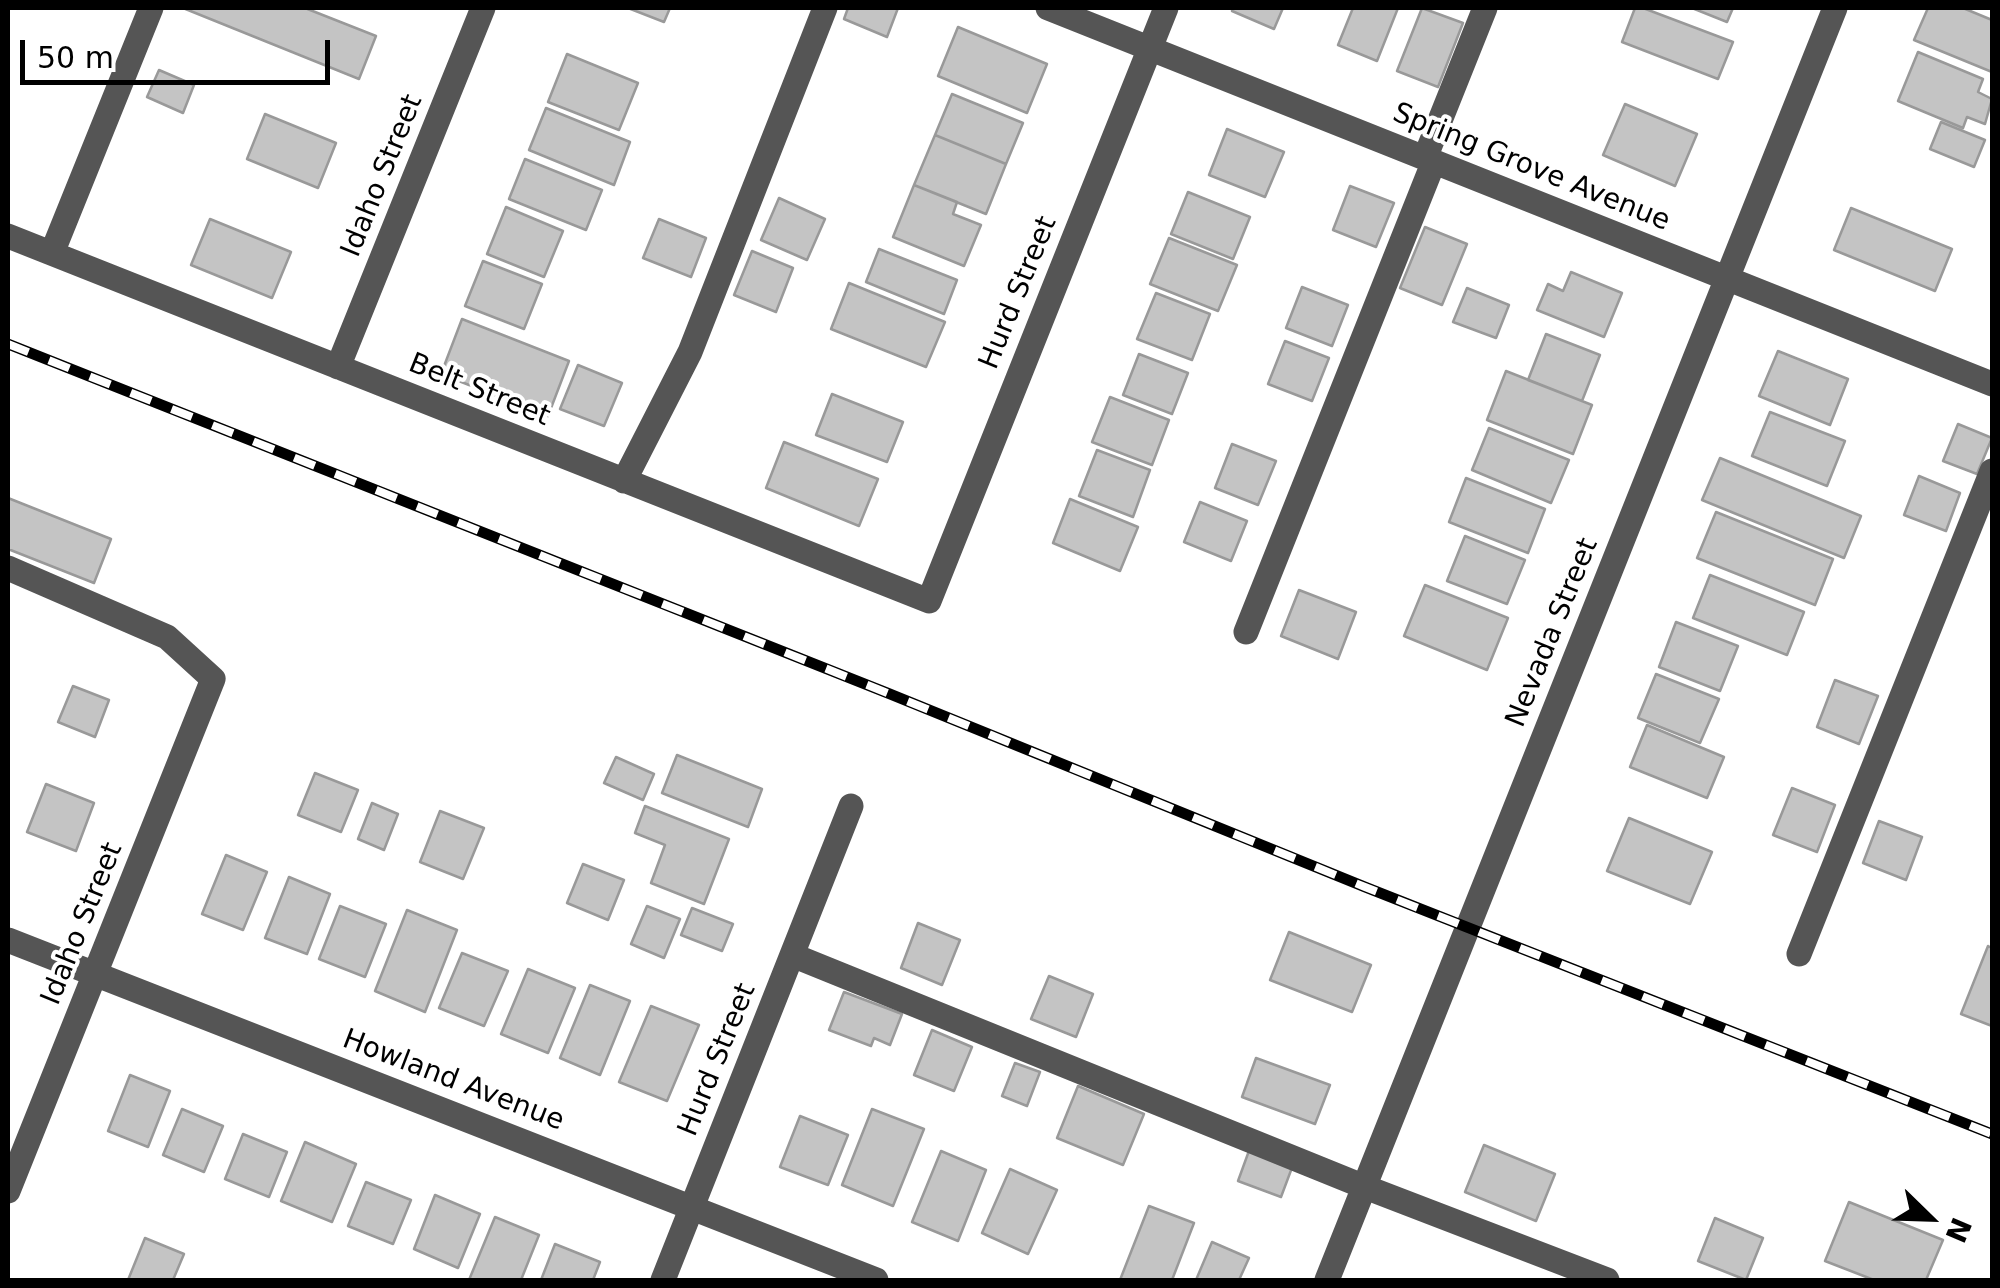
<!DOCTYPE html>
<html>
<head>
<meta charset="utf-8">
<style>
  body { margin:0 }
  #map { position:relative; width:2000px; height:1288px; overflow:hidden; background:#fff; font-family:"DejaVu Sans",sans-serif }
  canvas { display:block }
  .frame { position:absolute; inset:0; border:10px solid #000; pointer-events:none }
  .north { position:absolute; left:1880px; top:1168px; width:100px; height:100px; -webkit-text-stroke:8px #fff; paint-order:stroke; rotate:113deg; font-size:28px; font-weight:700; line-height:40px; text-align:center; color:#000 }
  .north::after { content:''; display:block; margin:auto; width:35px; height:45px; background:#000; clip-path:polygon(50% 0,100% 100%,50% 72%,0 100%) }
  .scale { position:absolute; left:20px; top:40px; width:310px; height:45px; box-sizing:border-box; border:5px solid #000; border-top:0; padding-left:12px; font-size:30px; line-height:35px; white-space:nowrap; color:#000; -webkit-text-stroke:8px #fff; paint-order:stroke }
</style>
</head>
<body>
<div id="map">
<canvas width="2000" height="1288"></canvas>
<div class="frame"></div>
<div class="north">N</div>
<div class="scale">50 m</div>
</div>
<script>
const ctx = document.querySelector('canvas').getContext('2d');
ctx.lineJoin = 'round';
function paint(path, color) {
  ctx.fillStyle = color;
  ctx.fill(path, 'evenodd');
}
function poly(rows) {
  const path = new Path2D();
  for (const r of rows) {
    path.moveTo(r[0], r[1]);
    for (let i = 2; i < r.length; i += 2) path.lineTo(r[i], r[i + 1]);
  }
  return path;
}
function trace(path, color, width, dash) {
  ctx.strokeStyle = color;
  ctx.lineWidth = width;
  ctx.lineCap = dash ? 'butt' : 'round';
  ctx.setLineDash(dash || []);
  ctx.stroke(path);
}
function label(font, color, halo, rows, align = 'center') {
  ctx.font = font + ' "DejaVu Sans",sans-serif';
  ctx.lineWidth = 8;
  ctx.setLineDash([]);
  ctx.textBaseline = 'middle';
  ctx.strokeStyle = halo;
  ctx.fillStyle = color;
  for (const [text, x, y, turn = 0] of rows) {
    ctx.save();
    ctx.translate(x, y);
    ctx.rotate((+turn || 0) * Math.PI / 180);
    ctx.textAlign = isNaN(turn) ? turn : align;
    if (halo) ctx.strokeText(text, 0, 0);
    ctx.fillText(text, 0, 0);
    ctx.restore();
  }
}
const building = poly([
  [183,8,305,8,376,36,359,79,183,8],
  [628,8,670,8,664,22,628,8],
  [848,8,898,8,887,37,844,19,848,8],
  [1233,8,1283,8,1274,29,1232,11,1233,8],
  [1353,8,1398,8,1377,61,1338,45,1353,8],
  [1422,8,1463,23,1438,87,1397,71,1422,8],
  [1635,8,1643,8,1733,42,1718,79,1622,42,1635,8],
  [1692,8,1733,8,1727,22,1692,8],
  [1928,8,1963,8,1992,20,1992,72,1914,40,1928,8],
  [958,27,1047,64,1027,113,938,76,958,27],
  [1918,52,1983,79,1978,92,1992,99,1985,124,1967,117,1963,128,1898,101,1918,52],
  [567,54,638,83,619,130,548,102,567,54],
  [159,70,194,85,183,113,147,97,159,70],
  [952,94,1023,123,1006,164,935,135,952,94],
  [1625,104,1697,134,1675,186,1603,155,1625,104],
  [546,108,630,142,614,185,529,150,546,108],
  [265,114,336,143,318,188,247,159,265,114],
  [1941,122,1985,140,1974,167,1930,149,1941,122],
  [1227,129,1284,152,1265,197,1209,175,1227,129],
  [935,135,1006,164,986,214,914,185,935,135],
  [525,159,602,190,586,230,509,199,525,159],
  [914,185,957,202,953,214,981,225,964,266,893,237,914,185],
  [1350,186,1394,203,1376,247,1333,230,1350,186],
  [1188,192,1250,217,1233,259,1171,234,1188,192],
  [779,198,825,219,807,260,761,240,779,198],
  [506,207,563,231,544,277,487,254,506,207],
  [1851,208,1952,249,1935,291,1834,250,1851,208],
  [210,219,291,252,272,298,191,265,210,219],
  [659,219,706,238,691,277,643,258,659,219],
  [1425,227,1467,244,1442,305,1400,288,1425,227],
  [1169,238,1237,265,1218,311,1150,284,1169,238],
  [879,249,957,280,944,314,866,282,879,249],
  [752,251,793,268,776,312,734,295,752,251],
  [483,261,542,284,524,329,465,306,483,261],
  [1571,272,1622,293,1604,337,1537,310,1548,284,1563,291,1571,272],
  [849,283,945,322,926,367,831,329,849,283],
  [1302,287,1348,305,1332,346,1286,328,1302,287],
  [1467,288,1509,305,1496,338,1453,322,1467,288],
  [1156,293,1210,314,1192,360,1137,339,1156,293],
  [462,319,569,361,548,416,441,374,462,319],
  [1546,334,1600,355,1582,401,1528,380,1546,334],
  [1285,341,1329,358,1312,401,1268,384,1285,341],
  [1778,351,1848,379,1830,425,1759,396,1778,351],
  [1139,354,1188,373,1172,414,1123,395,1139,354],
  [578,365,622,383,604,426,560,409,578,365],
  [1506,371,1592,405,1573,454,1487,420,1506,371],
  [832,394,903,422,887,462,816,435,832,394],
  [1110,397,1169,420,1152,465,1092,442,1110,397],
  [1770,412,1845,441,1827,486,1752,456,1770,412],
  [1958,424,1992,438,1977,474,1943,461,1958,424],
  [1489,428,1569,460,1551,503,1472,470,1489,428],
  [784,442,878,479,859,526,766,488,784,442],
  [1232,444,1276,461,1258,505,1215,488,1232,444],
  [1097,450,1150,470,1133,517,1079,496,1097,450],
  [1720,458,1861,516,1844,558,1702,500,1720,458],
  [1919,476,1960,493,1946,531,1904,515,1919,476],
  [1466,478,1545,509,1528,553,1449,522,1466,478],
  [8,498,111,539,94,583,8,549,8,498],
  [1070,499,1138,527,1120,571,1053,543,1070,499],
  [1200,502,1247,521,1231,561,1184,542,1200,502],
  [1716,512,1833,559,1815,605,1697,558,1716,512],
  [1465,536,1525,560,1507,604,1447,581,1465,536],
  [1710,575,1804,612,1787,655,1693,618,1710,575],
  [1425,585,1508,618,1487,670,1404,636,1425,585],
  [1299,590,1356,612,1338,659,1281,636,1299,590],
  [1676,622,1738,646,1720,691,1659,667,1676,622],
  [1656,674,1719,699,1700,743,1638,718,1656,674],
  [1835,680,1878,696,1859,744,1817,727,1835,680],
  [73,686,109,700,95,737,58,722,73,686],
  [1647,725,1724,757,1707,798,1630,767,1647,725],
  [677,755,762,789,748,827,662,793,677,755],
  [616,757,654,774,643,800,604,783,616,757],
  [315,773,358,790,341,832,298,815,315,773],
  [46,784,94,803,76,851,27,832,46,784],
  [1792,788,1835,805,1817,852,1773,835,1792,788],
  [372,803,398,814,384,850,358,839,372,803],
  [645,806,729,839,704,904,651,883,665,845,635,833,645,806],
  [440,811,484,828,463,879,420,862,440,811],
  [1629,818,1712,852,1690,904,1607,871,1629,818],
  [1879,821,1922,837,1906,880,1863,863,1879,821],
  [226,855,267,872,243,930,202,914,226,855],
  [583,864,624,880,608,920,567,903,583,864],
  [289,877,330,894,307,954,265,938,289,877],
  [340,906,386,924,365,977,319,959,340,906],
  [647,906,680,919,664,958,631,944,647,906],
  [692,908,733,924,722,951,681,935,692,908],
  [407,910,457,930,425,1012,375,991,407,910],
  [918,923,960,940,942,985,901,968,918,923],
  [1289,932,1371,965,1352,1012,1270,980,1289,932],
  [1988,946,1992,948,1992,1026,1961,1014,1988,946],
  [462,953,508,971,484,1026,439,1008,462,953],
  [528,969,575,988,548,1053,501,1034,528,969],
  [1049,976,1093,994,1076,1037,1031,1019,1049,976],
  [590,985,630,1001,600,1075,560,1058,590,985],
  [844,992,902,1014,890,1045,874,1038,871,1046,829,1030,844,992],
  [651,1006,699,1025,667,1101,619,1082,651,1006],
  [932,1030,972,1047,954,1091,914,1075,932,1030],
  [1256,1058,1330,1085,1315,1124,1242,1097,1256,1058],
  [1015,1063,1040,1072,1027,1106,1002,1096,1015,1063],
  [130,1075,170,1091,148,1147,108,1131,130,1075],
  [1078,1086,1144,1114,1123,1165,1057,1138,1078,1086],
  [182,1109,223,1126,204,1172,163,1155,182,1109],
  [872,1109,924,1129,893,1206,842,1185,872,1109],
  [800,1116,848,1135,828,1185,780,1167,800,1116],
  [243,1134,287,1152,269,1197,225,1179,243,1134],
  [305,1142,356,1164,332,1222,281,1201,305,1142],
  [1484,1145,1555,1174,1536,1221,1465,1192,1484,1145],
  [1250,1148,1293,1165,1281,1197,1238,1181,1250,1148],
  [941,1151,986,1170,958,1241,912,1222,941,1151],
  [1010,1169,1057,1190,1028,1254,982,1233,1010,1169],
  [366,1182,411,1200,393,1244,348,1226,366,1182],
  [435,1195,480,1214,458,1268,414,1249,435,1195],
  [1849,1202,1943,1240,1926,1280,1874,1280,1825,1261,1849,1202],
  [1149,1206,1194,1223,1172,1280,1120,1280,1149,1206],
  [495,1217,539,1235,521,1280,469,1280,495,1217],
  [1715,1218,1763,1238,1746,1280,1698,1261,1715,1218],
  [145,1238,184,1254,173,1280,128,1280,145,1238],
  [1212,1242,1249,1258,1239,1280,1196,1280,1212,1242],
  [555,1244,600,1262,593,1280,541,1280,555,1244]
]);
const minor = poly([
  [1048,8,1992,384],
  [1425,158,1485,8],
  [8,236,929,601,1166,8],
  [52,253,151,8],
  [338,367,483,8],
  [624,481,690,352,825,8],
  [8,568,167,637,213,679,8,1191],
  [1246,632,1434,161],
  [8,940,876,1280],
  [1799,954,1992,471],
  [792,955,1365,1187,1607,1280],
  [663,1280,851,806],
  [1327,1280,1835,8]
]);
const rail = poly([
  [8,344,890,694,1365,887,1992,1134]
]);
const streetNames = [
  ["Spring Grove Avenue",1531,168,22],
  ["Idaho Street",383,176,-68],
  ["Hurd Street",1019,293,-68],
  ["Belt Street",479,391,22],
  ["Nevada Street",1553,633,-68],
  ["Idaho Street",83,924,-68],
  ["Hurd Street",718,1060,-68],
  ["Howland Avenue",453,1081,21]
];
paint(building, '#c4c4c4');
trace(building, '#999', 2.5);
trace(minor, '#555', 25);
trace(rail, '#000', 11);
trace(rail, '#fff', 8, [22]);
label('28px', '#000', '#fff', streetNames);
</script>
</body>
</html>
